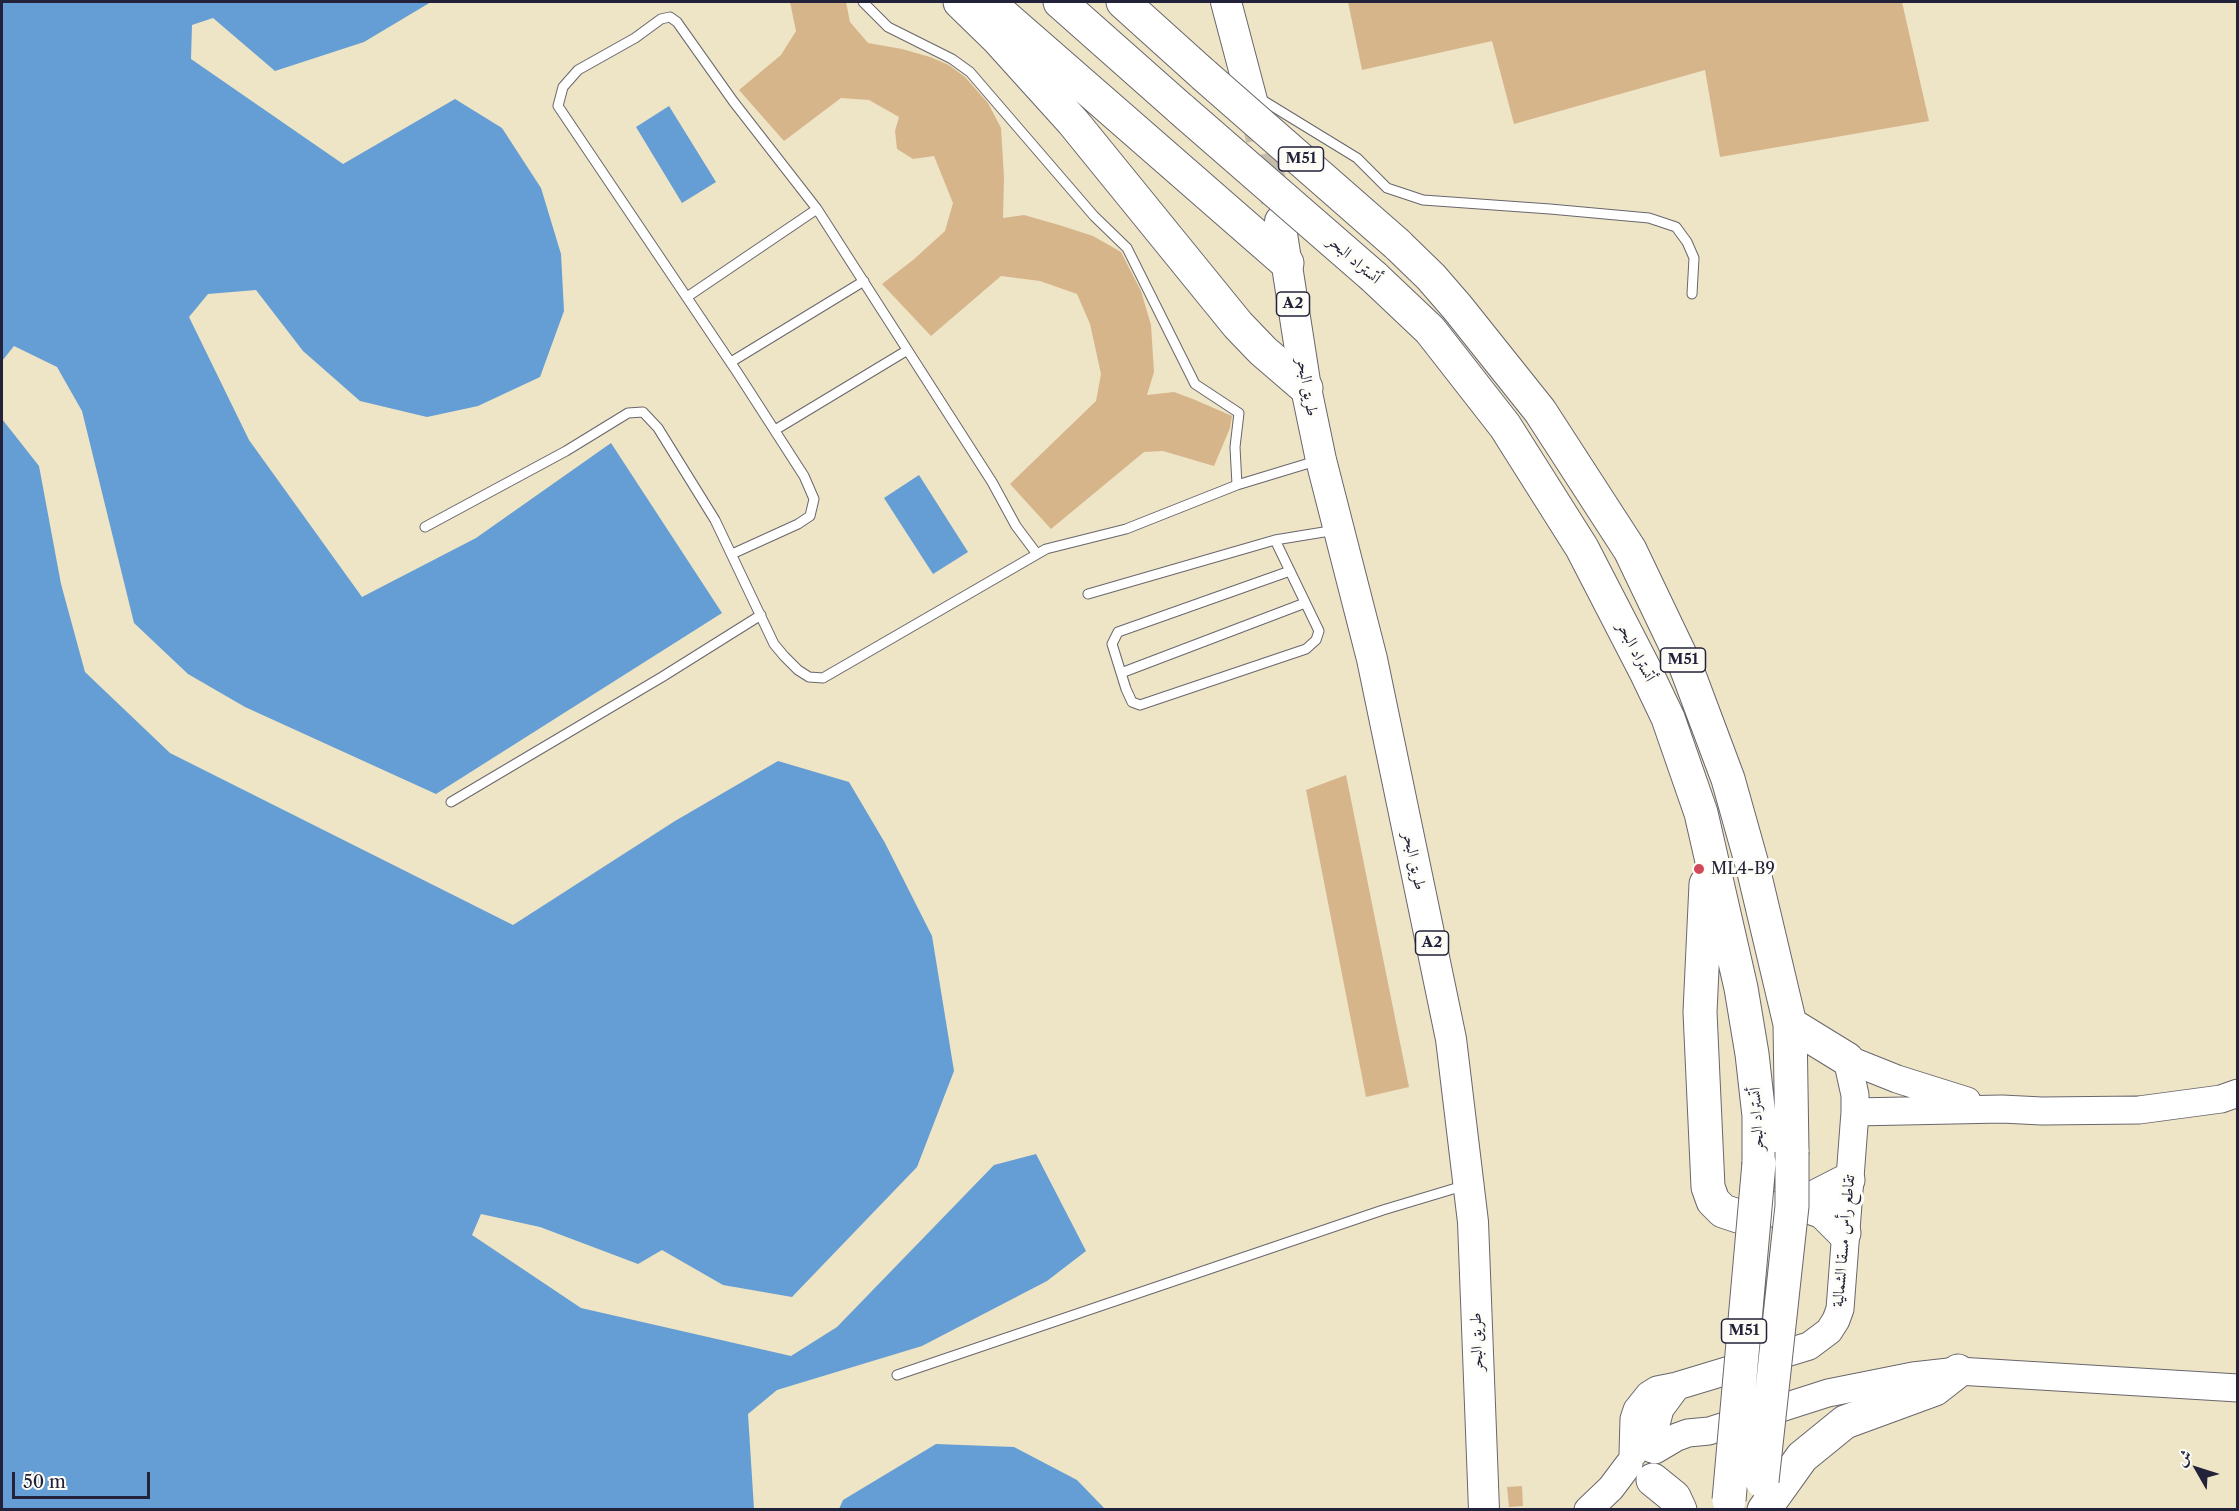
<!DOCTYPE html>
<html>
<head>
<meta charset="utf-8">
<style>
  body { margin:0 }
  #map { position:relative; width:2239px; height:1511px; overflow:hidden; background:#eee4c6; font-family:"Libre Caslon Text",Amiri,serif }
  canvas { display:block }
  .frame { position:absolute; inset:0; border:3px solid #22223b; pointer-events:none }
  .north { position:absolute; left:2167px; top:1439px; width:60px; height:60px; -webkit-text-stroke:4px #fdfcf7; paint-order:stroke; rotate:309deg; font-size:16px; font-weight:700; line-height:24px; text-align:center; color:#22223b }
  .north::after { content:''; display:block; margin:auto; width:21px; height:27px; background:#22223b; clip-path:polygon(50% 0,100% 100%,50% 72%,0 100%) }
  .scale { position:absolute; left:12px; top:1472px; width:138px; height:27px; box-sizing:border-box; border:3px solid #22223b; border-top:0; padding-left:8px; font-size:18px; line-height:21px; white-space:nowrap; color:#22223b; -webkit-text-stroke:4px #fdfcf7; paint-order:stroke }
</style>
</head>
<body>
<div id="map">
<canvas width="2239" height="1511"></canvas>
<div class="frame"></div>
<div class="north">ش</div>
<div class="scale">50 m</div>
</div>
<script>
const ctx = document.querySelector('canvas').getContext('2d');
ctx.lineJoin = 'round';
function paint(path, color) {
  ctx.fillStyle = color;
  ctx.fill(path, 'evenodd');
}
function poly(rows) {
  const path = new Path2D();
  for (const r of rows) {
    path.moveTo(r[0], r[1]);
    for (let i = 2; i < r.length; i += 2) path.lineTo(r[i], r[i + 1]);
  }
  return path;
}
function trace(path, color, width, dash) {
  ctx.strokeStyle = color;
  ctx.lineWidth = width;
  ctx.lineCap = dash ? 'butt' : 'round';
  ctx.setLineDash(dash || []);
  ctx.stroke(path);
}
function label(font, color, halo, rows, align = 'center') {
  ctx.font = font + ' "Libre Caslon Text",Amiri,serif';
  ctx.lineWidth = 6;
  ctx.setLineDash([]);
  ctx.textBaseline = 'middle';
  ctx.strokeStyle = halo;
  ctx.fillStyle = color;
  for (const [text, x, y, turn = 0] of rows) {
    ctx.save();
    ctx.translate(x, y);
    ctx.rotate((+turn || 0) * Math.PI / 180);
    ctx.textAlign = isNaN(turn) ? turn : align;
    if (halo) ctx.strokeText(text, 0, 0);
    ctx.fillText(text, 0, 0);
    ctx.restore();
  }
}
const water = poly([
  [2,2,431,2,364,42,275,71,213,18,192,25,191,59,343,164,455,99,502,128,541,188,561,254,564,311,540,377,478,406,427,417,360,401,303,351,256,290,208,294,189,317,249,440,362,597,476,538,611,443,722,613,436,794,245,707,188,674,134,623,82,411,57,367,14,346,2,361],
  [669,106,716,182,682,203,636,127],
  [2,419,39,466,61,584,85,672,170,753,513,925,675,821,778,761,849,782,885,843,932,936,954,1071,917,1167,792,1297,723,1285,662,1250,638,1264,540,1227,481,1214,472,1235,581,1308,791,1356,837,1327,994,1165,1036,1154,1086,1251,1047,1281,922,1346,777,1390,748,1414,754,1509,2,1509],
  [919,475,968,552,933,574,884,498],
  [936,1444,1014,1447,1077,1480,1105,1509,839,1509,843,1500]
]);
const building = poly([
  [790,2,846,2,850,22,868,43,902,49,930,57,949,65,965,77,988,103,1001,128,1004,177,1003,218,1024,215,1059,225,1093,236,1121,252,1141,291,1151,325,1154,372,1147,395,1174,392,1193,399,1232,416,1230,428,1214,466,1163,451,1144,452,1051,529,1010,484,1096,401,1101,374,1090,324,1077,294,1040,281,1001,276,931,336,882,284,913,260,945,231,953,203,934,156,913,159,897,149,895,131,899,117,869,100,841,98,784,141,739,90,781,55,796,31],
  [1348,2,1902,2,1929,121,1720,157,1705,70,1514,124,1492,41,1362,70],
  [1346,775,1409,1087,1366,1097,1306,790],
  [1522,1486,1523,1506,1509,1507,1507,1487]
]);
const primaryTunnel = poly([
  [1254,110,1276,201]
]);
const lane = poly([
  [863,2,888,27,952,59,970,72,1094,216,1127,248,1195,384,1239,413,1235,447,1237,485],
  [1259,98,1357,158,1387,188,1423,200,1550,209,1649,218,1676,227,1687,242,1694,258,1692,294],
  [687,297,817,209],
  [731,362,864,281],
  [775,430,906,351],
  [425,527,566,451,628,413,643,412,658,428,715,520,774,644,784,656,798,670,809,677,823,678,1046,549,1126,529,1237,485,1316,461],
  [1275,540,1319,631,1316,640,1306,649,1140,705,1132,702,1126,689,1112,644,1118,632,1290,571],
  [732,554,798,524,810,516,814,499,804,476,737,372,558,106,563,87,578,70,635,38,661,19,670,17,677,22,733,101,817,209,992,482,1016,526,1037,554],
  [1088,594,1275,540,1336,530],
  [1121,673,1305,603],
  [451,802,662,677,761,615],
  [897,1375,1383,1210,1463,1186]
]);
const secondary = poly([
  [1847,1059,1897,1079,1967,1101],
  [1855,1112,2002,1109,2042,1111,2139,1110,2221,1099,2238,1093],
  [1652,1449,1655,1428,1660,1409,1677,1386],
  [1655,1450,1677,1437,1688,1433,1709,1431,1828,1393,1913,1376,1958,1371,2238,1388],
  [1633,1454,1634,1419,1637,1410,1649,1395,1657,1390,1677,1386,1809,1346,1829,1331,1836,1320,1840,1309,1855,1112,1855,1095,1847,1059],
  [1588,1510,1611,1488,1629,1464]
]);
const primary = poly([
  [1226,2,1253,104],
  [1280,221,1306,388,1321,460,1372,659,1451,1039,1473,1222,1484,1510]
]);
const highway = poly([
  [960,2,998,39,1073,122,1238,325,1263,351,1306,388],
  [988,2,1287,263],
  [1060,2,1182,110],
  [1123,2,1204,75],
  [1397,244,1431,277,1457,307,1540,411,1630,550,1686,667,1728,779,1753,868,1790,1024,1792,1152],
  [1374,277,1430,330,1505,426,1582,548,1646,672,1668,718,1701,813,1741,988,1752,1054,1759,1116,1759,1163],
  [1706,884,1700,1012,1708,1187,1713,1201,1723,1211,1738,1216,1801,1204,1848,1180],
  [1790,1024,1847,1059],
  [1801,1204,1823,1212,1844,1233],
  [1653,1480,1674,1497,1680,1510],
  [1764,1510,1802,1457,1845,1422,1935,1389,1958,1371]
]);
const highwayBridge = poly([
  [1204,75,1397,244],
  [1182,110,1374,277],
  [1762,1481,1792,1206,1792,1152],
  [1729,1500,1759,1163]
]);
const markers = [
  [1699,869,6,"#d1495b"]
];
const shields = [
  [1301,159,45],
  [1293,304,33],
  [1683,660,45],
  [1432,943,33],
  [1744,1331,45]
];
const shieldNames = [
  ["M51",1301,159],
  ["A2",1293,304],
  ["M51",1683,660],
  ["A2",1432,943],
  ["M51",1744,1331]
];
const streetNames = [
  ["أتستراد البحر",1354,260,41],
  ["طريق البحر",1307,387,80],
  ["أتستراد البحر",1636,652,63],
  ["طريق البحر",1414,861,78],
  ["أتستراد البحر",1757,1119,-93],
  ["تقاطع رأس مسقا الشمالية",1844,1241,-85],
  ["طريق البحر",1477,1342,-92]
];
const poiNames = [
  ["ML4-B9",1711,869]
];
paint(water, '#659ed4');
paint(building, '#d7b58b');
trace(primaryTunnel, '#c5bdaa', 30, [30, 15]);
trace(lane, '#69666c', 11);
trace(secondary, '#69666c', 29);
trace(primary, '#69666c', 32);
trace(highway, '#69666c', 35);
trace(lane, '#fff', 9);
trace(secondary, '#fff', 27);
trace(primary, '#fff', 30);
trace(highway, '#fff', 33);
trace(highwayBridge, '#69666c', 35, []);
trace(highwayBridge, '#fff', 33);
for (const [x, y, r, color] of markers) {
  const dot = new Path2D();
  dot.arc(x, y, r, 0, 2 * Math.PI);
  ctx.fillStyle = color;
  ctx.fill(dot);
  trace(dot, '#fdfcf7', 2);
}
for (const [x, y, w] of shields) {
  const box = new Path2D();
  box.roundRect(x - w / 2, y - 12, w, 24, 4.5);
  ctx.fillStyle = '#fdfcf7';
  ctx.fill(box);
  trace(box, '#22223b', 1.5);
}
label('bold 15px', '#22223b', null, shieldNames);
label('16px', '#22223b', '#fdfcf7', streetNames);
label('16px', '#22223b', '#fdfcf7', poiNames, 'left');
</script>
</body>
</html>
